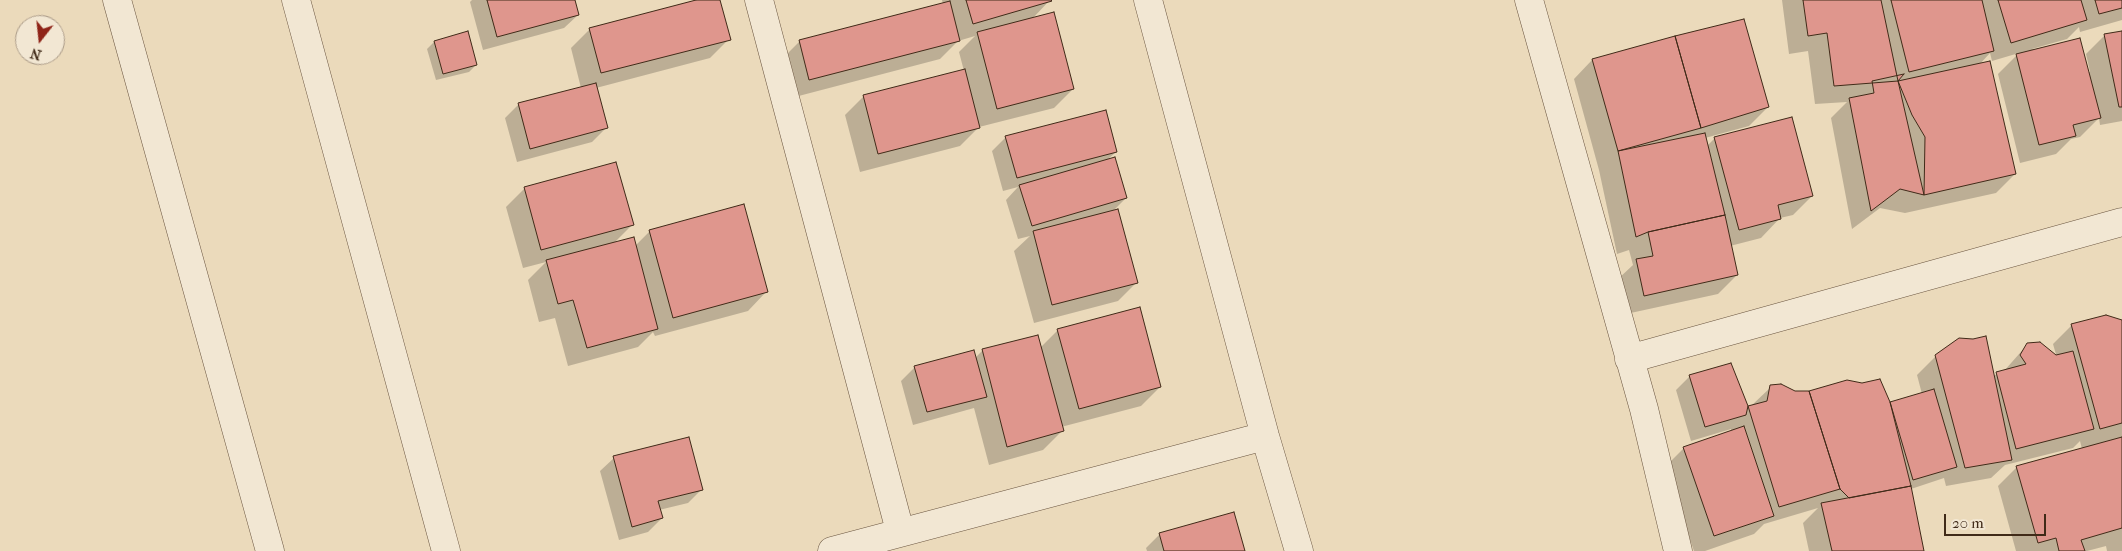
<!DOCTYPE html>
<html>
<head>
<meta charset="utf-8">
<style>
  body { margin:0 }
  #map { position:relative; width:2122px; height:551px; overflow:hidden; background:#ebdabb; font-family:"IM FELL French Canon",serif }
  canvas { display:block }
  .north { position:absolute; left:15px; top:15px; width:50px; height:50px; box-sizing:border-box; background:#f2e7d3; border:1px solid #ab9b88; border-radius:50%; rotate:196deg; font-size:14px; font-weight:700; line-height:20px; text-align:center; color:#402a18 }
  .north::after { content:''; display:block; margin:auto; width:18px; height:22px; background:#8f2418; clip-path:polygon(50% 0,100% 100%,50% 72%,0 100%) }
  .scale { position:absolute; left:1944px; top:514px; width:102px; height:22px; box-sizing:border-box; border:2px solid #402a18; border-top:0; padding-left:6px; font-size:15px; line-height:18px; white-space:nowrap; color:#402a18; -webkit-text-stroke:4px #f2e7d3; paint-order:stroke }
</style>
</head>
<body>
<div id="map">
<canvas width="2122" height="551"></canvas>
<div class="north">N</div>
<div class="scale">20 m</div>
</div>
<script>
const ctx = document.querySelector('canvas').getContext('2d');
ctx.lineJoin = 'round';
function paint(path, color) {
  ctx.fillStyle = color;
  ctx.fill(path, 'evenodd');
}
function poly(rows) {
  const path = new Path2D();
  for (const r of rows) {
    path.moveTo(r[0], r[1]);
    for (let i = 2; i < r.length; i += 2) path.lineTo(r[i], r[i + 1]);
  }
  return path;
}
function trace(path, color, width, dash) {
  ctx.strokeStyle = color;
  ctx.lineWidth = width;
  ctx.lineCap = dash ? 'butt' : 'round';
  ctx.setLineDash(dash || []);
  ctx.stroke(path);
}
const shadow = poly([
  [472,0,574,0,578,15,564,28,483,50,470,2],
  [701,0,719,0,729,39,710,58,596,88,606,128,592,142,517,162,505,118,519,104,581,88,571,48,590,29],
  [942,0,1050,0,1032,19,1073,89,1054,108,979,127,960,146,860,172,845,115,864,96,964,71,959,52,975,36,958,41,940,59,791,98,781,60,800,41,943,4],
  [1782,0,2122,0,2122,20,2080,32,2079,27,2067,39,2032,49,2088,72,2090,72,2086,54,2105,35,2122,32,2122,121,2100,125,2099,118,2080,137,2071,139,2056,154,2020,163,1998,74,2019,53,1992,61,1990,53,1979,65,2015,174,1996,193,1905,213,1880,208,1852,229,1831,118,1847,102,1815,104,1808,51,1789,54],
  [434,42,476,65,469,72,436,80,427,49],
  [1592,60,1768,107,1749,126,1705,138,1707,146,1715,138,1812,196,1793,215,1780,218,1761,238,1730,246,1737,275,1718,294,1626,314,1618,279,1633,265,1629,250,1617,254,1599,170,1574,79],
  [1006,137,1116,152,1107,160,1126,198,1112,212,1137,282,1118,301,1034,323,1014,251,1030,236,1018,239,1006,200,1018,187,1003,191,992,151],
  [525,188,632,225,614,243,635,246,650,231,766,292,748,311,655,336,653,332,638,347,568,366,555,318,539,322,528,280,546,262,523,268,506,207],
  [2122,321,2122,551,2107,551,2106,546,2087,551,2016,551,1998,486,2017,467,2082,449,2080,441,2073,448,2005,465,1991,478,1946,486,1944,478,1911,489,1923,551,1809,551,1803,523,1818,508,1764,524,1754,534,1705,551,1694,551,1665,467,1684,448,1731,432,1731,429,1691,441,1676,390,1690,376,1747,408,1751,406,1771,387,1794,393,1890,404,1922,394,1917,375,1936,356,1993,376,2004,371,2027,345,2057,358,2053,344,2072,325],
  [1058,330,1160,387,1141,406,1061,427,1062,431,1043,450,989,465,974,408,913,425,901,381,915,367,975,358,982,351,1037,336,1040,348],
  [614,458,702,489,688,503,659,510,662,518,648,532,619,540,600,471],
  [1160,534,1243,551,1147,551,1146,548]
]);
const building = poly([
  [487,0,575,0,579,15,497,37,487,0],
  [696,0,720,0,731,40,601,73,589,28,696,0],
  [966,0,1051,0,1052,1,973,24,966,0],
  [1803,0,1881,0,1898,81,1834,86,1827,33,1808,36,1803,0],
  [1891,0,1982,0,1994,51,1909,72,1891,0],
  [1998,0,2081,0,2087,20,2011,43,1998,0],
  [2095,0,2122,0,2122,8,2099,14,2095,0],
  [950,1,960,41,809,80,799,40,950,1],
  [1054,12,1074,89,997,109,977,32,1054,12],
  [1744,19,1769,107,1701,128,1675,36,1744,19],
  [468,31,477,65,443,74,434,41,468,31],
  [2122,31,2122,107,2119,107,2104,34,2122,31],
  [1675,36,1701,128,1618,151,1592,59,1675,36],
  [2080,38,2101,118,2073,125,2076,136,2039,145,2016,54,2080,38],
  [1990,61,2016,174,1924,195,1898,81,1990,61],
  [965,69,980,128,878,154,863,95,965,69],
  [1904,74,1898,81,1912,115,1925,137,1924,195,1900,189,1871,211,1849,98,1874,93,1872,81,1904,74],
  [596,83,608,128,530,149,518,103,596,83],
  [1106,110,1117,152,1017,178,1005,136,1106,110],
  [1792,117,1813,196,1778,205,1781,219,1739,230,1714,137,1792,117],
  [1705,133,1725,215,1648,232,1636,237,1618,151,1705,133],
  [1115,157,1127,198,1032,226,1019,185,1115,157],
  [616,162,634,225,541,250,524,187,616,162],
  [744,204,768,292,673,318,649,230,744,204],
  [1118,209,1138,283,1052,305,1033,231,1118,209],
  [1725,215,1738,275,1644,296,1636,259,1653,256,1648,232,1725,215],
  [634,237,658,329,587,348,573,300,558,304,546,260,634,237],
  [1140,307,1161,387,1079,409,1057,329,1140,307],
  [2106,315,2122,320,2122,423,2100,429,2071,324,2106,315],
  [1038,335,1064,431,1007,447,982,349,1038,335],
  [1986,336,2012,460,1965,468,1935,355,1959,338,1973,339,1986,336],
  [2040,342,2056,355,2073,351,2094,429,2016,449,1996,372,2026,364,2020,355,2027,343,2040,342],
  [974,350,987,397,927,412,914,366,974,350],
  [1731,363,1748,406,1746,415,1705,427,1689,375,1731,363],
  [1880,379,1890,402,1911,486,1849,498,1840,489,1809,391,1847,380,1862,383,1880,379],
  [1781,384,1795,391,1809,391,1840,489,1779,507,1748,406,1767,401,1770,385,1781,384],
  [1934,389,1957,467,1913,480,1890,402,1934,389],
  [1744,426,1774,516,1714,536,1683,447,1744,426],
  [689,437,703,490,658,501,663,518,632,527,613,456,689,437],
  [2122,437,2122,528,2081,540,2085,551,2059,551,2056,538,2038,543,2016,466,2122,437],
  [1911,486,1924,551,1832,551,1821,503,1911,486],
  [1234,512,1245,551,1164,551,1159,533,1234,512]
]);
const minor = poly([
  [117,0,270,551],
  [296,0,446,551],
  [759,0,900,531],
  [1148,0,1265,436,1299,551],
  [1529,0,1644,409,1678,551],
  [1629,359,2122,222],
  [832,551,1265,436]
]);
paint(shadow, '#0003');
paint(building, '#df968d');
trace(building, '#402a18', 1);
trace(minor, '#6b5641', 29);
trace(minor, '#f2e7d3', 28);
</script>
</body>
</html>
